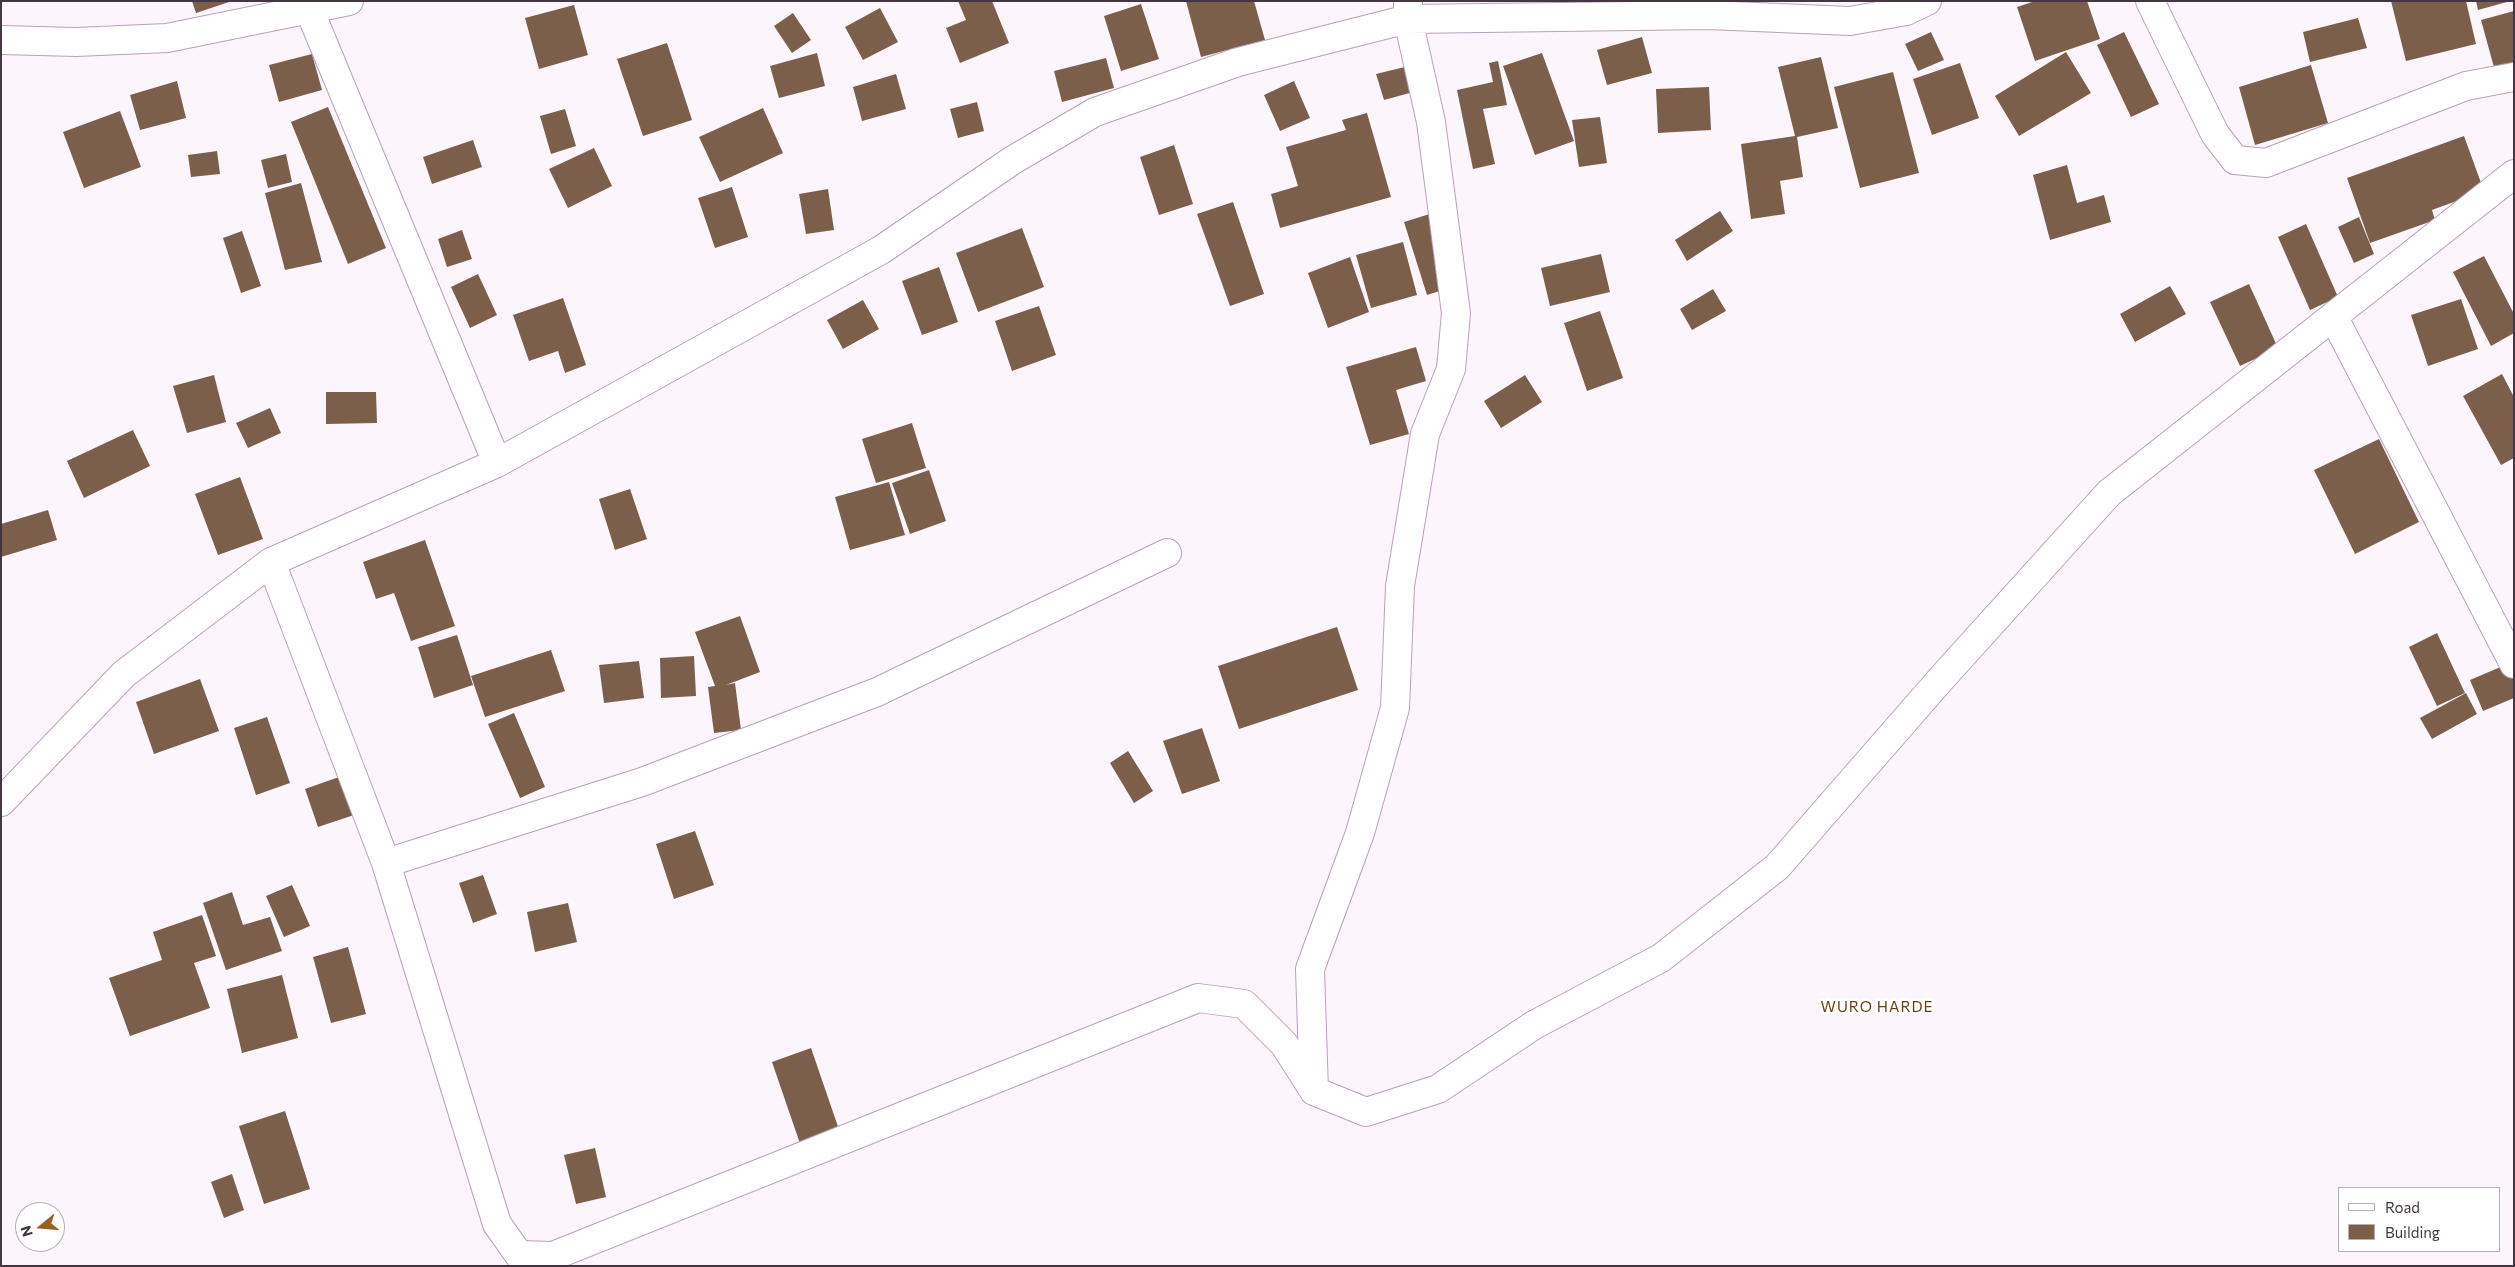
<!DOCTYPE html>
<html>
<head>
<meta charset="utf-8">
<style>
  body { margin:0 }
  #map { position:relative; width:2515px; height:1267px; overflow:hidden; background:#fcf6fc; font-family:Commissioner,sans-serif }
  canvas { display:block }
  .frame { position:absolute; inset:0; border:2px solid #423742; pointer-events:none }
  .legend { position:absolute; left:2338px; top:1187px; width:162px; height:65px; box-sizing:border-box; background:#fff; border:1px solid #b3afb3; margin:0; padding:6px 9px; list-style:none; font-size:15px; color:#423742 }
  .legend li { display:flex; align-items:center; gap:10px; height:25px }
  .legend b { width:25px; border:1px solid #b3afb3 }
  .north { position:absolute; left:15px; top:1202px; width:50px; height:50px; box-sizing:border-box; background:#fff; border:1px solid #b3afb3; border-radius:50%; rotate:253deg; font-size:14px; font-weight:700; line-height:20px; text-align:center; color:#423742 }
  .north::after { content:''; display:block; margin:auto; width:18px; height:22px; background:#9b6020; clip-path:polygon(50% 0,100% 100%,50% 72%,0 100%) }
</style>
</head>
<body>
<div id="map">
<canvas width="2515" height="1267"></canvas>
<div class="frame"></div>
<ul class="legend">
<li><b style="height:6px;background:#fff"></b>Road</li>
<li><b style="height:14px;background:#7b5f4b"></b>Building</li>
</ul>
<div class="north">N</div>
</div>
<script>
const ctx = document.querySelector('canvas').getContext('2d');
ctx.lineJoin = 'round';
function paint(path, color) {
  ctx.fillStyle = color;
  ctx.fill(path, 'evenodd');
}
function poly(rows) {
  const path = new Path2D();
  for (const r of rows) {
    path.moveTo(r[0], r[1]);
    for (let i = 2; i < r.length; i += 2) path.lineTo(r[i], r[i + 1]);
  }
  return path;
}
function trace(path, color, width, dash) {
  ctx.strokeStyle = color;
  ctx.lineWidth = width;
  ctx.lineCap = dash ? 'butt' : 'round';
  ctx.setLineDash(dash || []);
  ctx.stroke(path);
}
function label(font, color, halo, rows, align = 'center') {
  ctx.font = font + ' Commissioner,sans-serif';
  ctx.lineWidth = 5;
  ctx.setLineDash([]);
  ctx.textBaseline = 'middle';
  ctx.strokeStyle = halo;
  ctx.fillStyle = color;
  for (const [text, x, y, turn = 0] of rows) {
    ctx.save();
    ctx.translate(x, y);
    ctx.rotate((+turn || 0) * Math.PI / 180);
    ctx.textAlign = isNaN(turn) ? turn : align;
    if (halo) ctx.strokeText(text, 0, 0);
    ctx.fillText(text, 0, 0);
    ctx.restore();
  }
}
const building = poly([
  [192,1,229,1,229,2,196,13],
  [958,1,992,1,1009,43,960,63,946,28,966,20],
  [1186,1,1254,1,1265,40,1201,57],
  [2035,1,2087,1,2100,39,2035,61,2017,7],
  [2391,1,2466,1,2476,44,2406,61],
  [2476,1,2507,1,2507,2,2478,10],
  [1141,4,1159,59,1121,71,1104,16],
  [574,5,588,55,539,69,525,18],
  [880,8,898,42,863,60,845,27],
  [2514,11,2514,77,2498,82,2481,20],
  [793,13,811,40,792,53,774,26],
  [2358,18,2367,48,2310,62,2303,32],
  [1931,32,1944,60,1918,71,1905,44],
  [2124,32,2159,104,2131,117,2097,45],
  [1642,37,1652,73,1607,85,1597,50],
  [667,43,692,120,643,136,617,59],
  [2066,52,2091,93,2019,136,1995,96],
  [817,53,825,86,779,98,770,66],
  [1542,53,1574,141,1535,155,1503,66],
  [312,54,322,90,279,102,269,65],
  [1821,57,1838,128,1797,137,1803,177,1780,181,1785,214,1751,219,1741,144,1795,136,1778,67],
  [1106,58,1114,88,1062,102,1054,71],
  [1498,61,1507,105,1483,109,1495,164,1473,169,1457,90,1493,82,1489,63],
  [1421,63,1428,88,1384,100,1376,74],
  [1960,63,1979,118,1932,135,1913,79],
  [2311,65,2328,123,2255,145,2239,87],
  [1893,72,1919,173,1860,188,1834,87],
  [896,74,906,109,862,121,853,87],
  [177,81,186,118,140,130,130,95],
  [1294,81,1310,118,1280,131,1264,95],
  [1709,87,1711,130,1658,133,1656,89],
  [977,102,984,131,958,138,950,109],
  [328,107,386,248,348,264,291,122],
  [763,108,783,153,720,182,699,137],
  [565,109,576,146,551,154,540,116],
  [120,111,141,167,84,188,63,132],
  [1367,113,1391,197,1280,228,1271,194,1298,186,1286,147,1346,130,1342,120],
  [1600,117,1607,163,1579,167,1572,120],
  [2464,136,2484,191,2432,210,2435,220,2370,243,2347,178],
  [473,140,482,167,432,184,423,157],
  [1174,145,1193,204,1159,215,1140,157],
  [594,148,612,186,568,208,549,169],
  [217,151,220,174,191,177,188,155],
  [286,154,292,182,268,188,261,160],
  [2067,165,2077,203,2104,195,2111,222,2050,240,2033,175],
  [301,183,322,262,285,270,265,193],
  [732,187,748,237,715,248,698,198],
  [828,189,834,230,806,234,799,194],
  [1233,202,1264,294,1230,306,1197,214],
  [1720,211,1733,231,1687,261,1675,240],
  [1436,212,1459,285,1427,295,1404,222],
  [2359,217,2374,254,2354,263,2338,227],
  [2306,224,2338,297,2310,310,2278,237],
  [1022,228,1044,287,978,312,956,253],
  [462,230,472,259,447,267,438,239],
  [242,231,261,286,241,293,223,238],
  [1403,242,1417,295,1371,308,1356,255],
  [1601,254,1610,292,1550,306,1541,268],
  [2484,256,2514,314,2514,333,2491,346,2453,272],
  [1350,257,1369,312,1328,328,1308,273],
  [939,267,958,322,922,335,902,281],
  [478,274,497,315,470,328,451,287],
  [2249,284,2278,348,2240,366,2210,302],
  [2170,286,2186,314,2135,342,2120,314],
  [1713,289,1726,311,1692,330,1680,309],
  [563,298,586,365,565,373,558,351,529,361,513,315],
  [2461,299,2478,349,2428,366,2411,315],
  [863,300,879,329,843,349,827,320],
  [1039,306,1056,355,1012,371,995,321],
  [1600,311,1623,378,1587,391,1564,323],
  [1416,347,1426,381,1396,390,1409,434,1370,445,1346,367],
  [2502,374,2514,397,2514,458,2501,465,2463,396],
  [214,375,226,422,187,433,173,386],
  [1525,375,1542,402,1501,428,1484,401],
  [326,392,376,392,377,423,326,424],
  [270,408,281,433,248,448,236,423],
  [912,423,926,468,876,483,862,439],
  [133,430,150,466,84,498,67,461],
  [2379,439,2419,522,2355,554,2314,470],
  [929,470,946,521,910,534,892,483],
  [240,477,263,539,218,555,195,494],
  [889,482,905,535,850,550,835,497],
  [630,489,647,539,615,550,599,499],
  [48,510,57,540,1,557,1,524],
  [425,540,455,626,411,641,394,593,376,599,363,562],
  [740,616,760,672,726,685,735,683,741,730,714,733,708,687,715,686,695,632],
  [1337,627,1358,690,1239,729,1218,666],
  [2437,633,2465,693,2437,706,2409,647],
  [457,635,473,685,434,698,418,647],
  [551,650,565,691,485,717,471,676],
  [694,656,696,696,661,698,660,658],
  [639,661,644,698,604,703,599,665],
  [2510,663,2514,673,2514,698,2483,711,2470,680],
  [200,679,219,731,154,754,136,702],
  [2466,693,2477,714,2432,739,2420,718],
  [514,713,545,787,520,798,488,724],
  [267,717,290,783,256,795,234,728],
  [1202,728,1220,781,1182,794,1163,741],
  [1128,751,1153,791,1134,803,1110,763],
  [353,772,366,811,318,827,305,789],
  [695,831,714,885,674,899,656,844],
  [483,875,497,914,473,923,459,883],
  [292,885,310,926,284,937,266,896],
  [232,892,243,925,270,917,282,951,226,970,203,903],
  [568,903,577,942,535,952,527,912],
  [202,915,216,956,194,963,210,1008,130,1036,109,978,162,960,153,932],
  [348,947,366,1014,331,1023,313,957],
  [282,975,298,1038,242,1053,227,989],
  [811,1048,845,1147,806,1161,772,1062],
  [285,1111,310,1189,264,1204,239,1126],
  [595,1148,606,1197,576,1204,564,1155],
  [232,1174,244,1210,224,1218,211,1182]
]);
const minor = poly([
  [2150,1,2215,134,2235,160,2266,163,2466,86,2514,77],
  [309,9,497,463],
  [1,40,76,42,167,38,349,1],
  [2334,318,2514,664],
  [271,562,497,463,881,250,1013,160,1095,112,1238,62,1408,19,1709,15,1850,21,1906,11,1927,1],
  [1,802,124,674,271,562,386,863,497,1224,519,1255,553,1256,1198,998,1244,1004,1284,1044,1314,1091,1366,1112,1438,1089,1534,1025,1661,958,1777,867,1940,680,2109,493,2514,174],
  [386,863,642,782,877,692,1167,553],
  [1314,1091,1310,969,1360,833,1395,708,1400,586,1425,434,1451,369,1456,313,1431,122,1408,19,1408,3]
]);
const quarterNames = [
  ["WURO HARDE",1877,1007]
];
paint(building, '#7b5f4b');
trace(minor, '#b9a0bb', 30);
trace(minor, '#fff', 28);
ctx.letterSpacing = '1px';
label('15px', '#683f14', '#fff', quarterNames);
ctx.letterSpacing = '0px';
</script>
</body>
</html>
